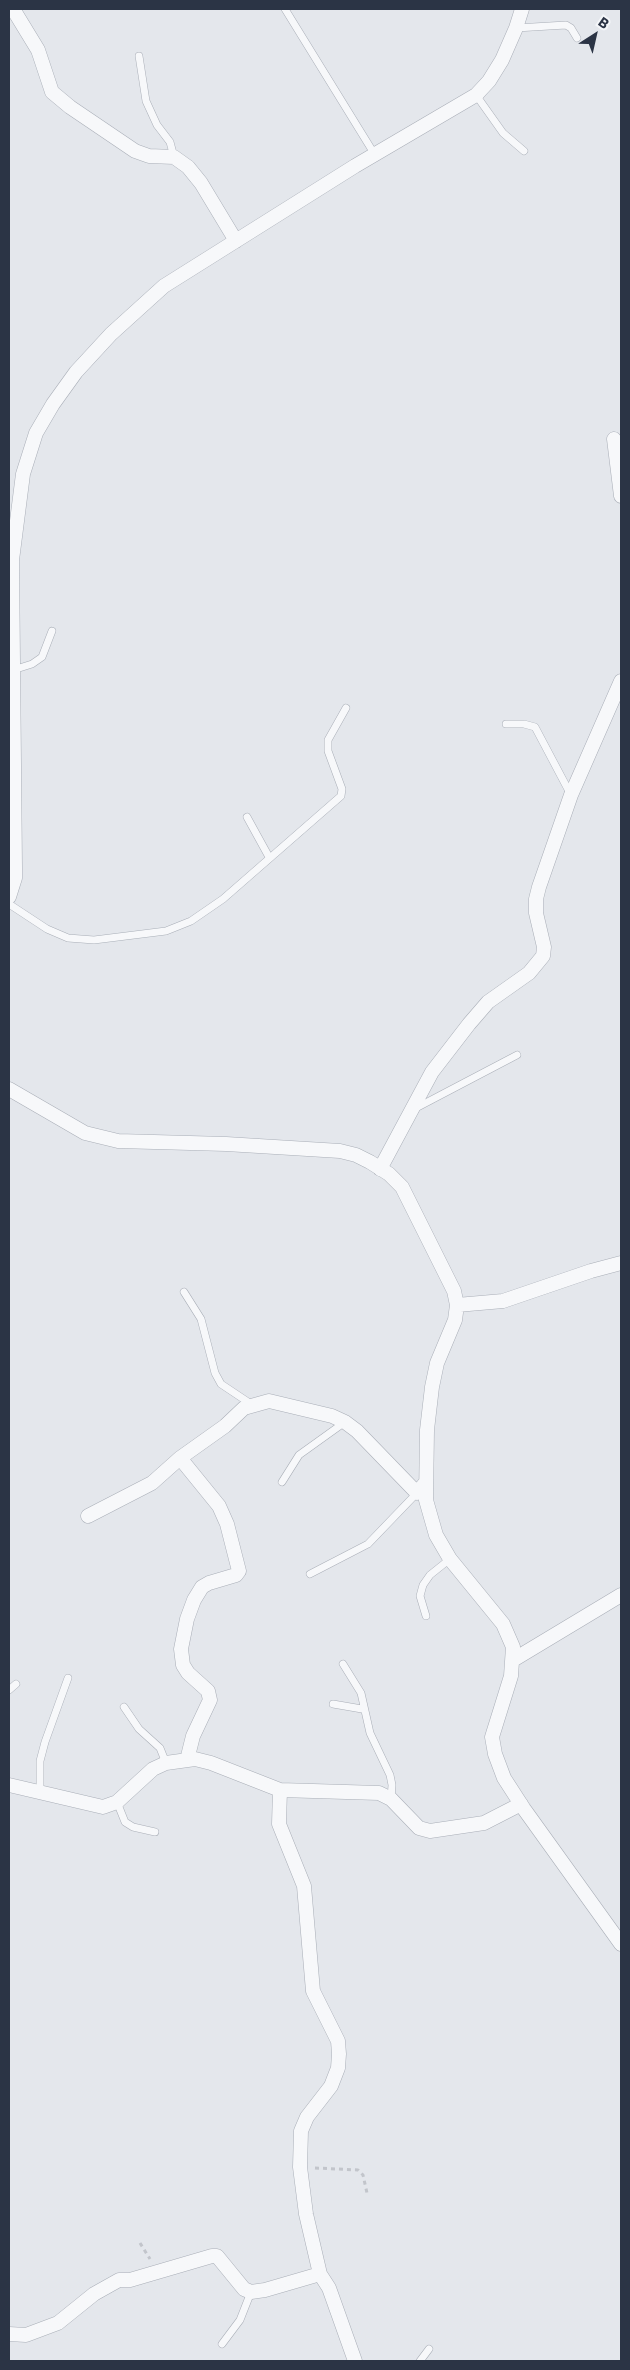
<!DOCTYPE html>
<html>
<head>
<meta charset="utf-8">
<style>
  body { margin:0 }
  #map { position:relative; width:630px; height:2370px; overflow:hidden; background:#e4e7ec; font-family:"IBM Plex Sans",sans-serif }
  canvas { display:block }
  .frame { position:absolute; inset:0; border:10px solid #2b3445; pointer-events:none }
  .north { position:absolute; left:570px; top:10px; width:50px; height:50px; -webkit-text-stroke:4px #f4f6f9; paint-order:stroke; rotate:35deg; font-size:14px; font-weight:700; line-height:20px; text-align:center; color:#2b3445 }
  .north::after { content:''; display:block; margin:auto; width:18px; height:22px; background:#2b3445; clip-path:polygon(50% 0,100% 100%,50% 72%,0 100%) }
</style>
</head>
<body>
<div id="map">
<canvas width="630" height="2370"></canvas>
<div class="frame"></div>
<div class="north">B</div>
</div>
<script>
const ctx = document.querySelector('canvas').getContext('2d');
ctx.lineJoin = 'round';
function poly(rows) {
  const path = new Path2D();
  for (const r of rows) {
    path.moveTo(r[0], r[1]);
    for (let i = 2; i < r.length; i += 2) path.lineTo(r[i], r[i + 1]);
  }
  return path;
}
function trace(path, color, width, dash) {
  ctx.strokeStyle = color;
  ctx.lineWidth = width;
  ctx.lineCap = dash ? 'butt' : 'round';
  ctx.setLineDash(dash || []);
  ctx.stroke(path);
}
const path = poly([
  [315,2168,358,2170,363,2175,367,2193],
  [140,2243,150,2259]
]);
const lane = poly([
  [285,9,375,155],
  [516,28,566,25,571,28,577,38],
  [139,56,146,101,157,125,170,142,174,157],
  [476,95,503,133,524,151],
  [13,670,32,664,42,657,52,631],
  [506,724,524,724,535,727,571,795],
  [247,817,269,857],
  [9,904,47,929,68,938,94,940,166,931,191,921,223,899,341,796,342,789,328,751,328,740,346,708],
  [416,1108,517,1055],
  [184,1292,201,1319,215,1373,221,1384,251,1404],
  [282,1482,299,1455,345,1422],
  [310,1574,368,1544,417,1493],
  [426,1616,420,1596,423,1585,430,1575,450,1559],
  [343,1664,361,1693,370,1733,390,1775,392,1785,391,1799],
  [9,1690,16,1684],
  [333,1704,362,1709],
  [124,1707,139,1729,160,1748,166,1763],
  [40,1793,40,1761,45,1742,68,1678],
  [117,1802,125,1822,133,1827,155,1832],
  [222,2344,240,2320,251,2292],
  [420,2361,429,2349]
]);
const street = poly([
  [13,9,38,50,52,92,70,107,135,151,149,156,174,157,188,167,201,183,236,241],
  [614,439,621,496],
  [9,897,15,878,15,868,12,560,23,474,36,433,53,404,76,372,111,334,164,286,355,166,476,95,489,81,502,60,516,28,522,9],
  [9,1089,85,1133,118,1141,226,1144,340,1151,356,1155,370,1162,389,1174,402,1187,454,1291,457,1305,455,1320,437,1363,432,1387,427,1430,426,1500,436,1535,450,1559,503,1624,513,1647,511,1676,492,1737,495,1754,504,1778,524,1809,621,1944],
  [380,1169,432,1072,469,1024,488,1002,529,973,543,956,544,947,536,913,536,899,539,887,571,795,621,681],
  [457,1305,503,1301,591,1271,621,1263],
  [180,1458,219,1506,227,1524,239,1571,236,1575,209,1583,202,1587,194,1600,187,1619,181,1649,183,1665,188,1673,208,1691,210,1700,193,1736,187,1760],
  [88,1516,152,1483,180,1458,225,1426,244,1408,269,1401,332,1416,345,1422,357,1431,417,1493,426,1482],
  [513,1660,621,1595],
  [9,1785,103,1807,117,1802,153,1769,166,1763,195,1759,211,1763,280,1790,379,1793,391,1799,419,1828,430,1831,484,1823,521,1804],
  [280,1790,279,1824,304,1886,313,1991,338,2041,339,2054,338,2068,331,2086,307,2117,301,2131,300,2167,306,2214,320,2274,329,2288,355,2361],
  [9,2334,26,2335,58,2323,94,2294,119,2280,130,2280,212,2256,217,2256,244,2289,251,2292,265,2290,320,2274]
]);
trace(lane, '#a9aeb7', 8);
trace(street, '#a9aeb7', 15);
trace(path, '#c2c5cb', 3, [4, 4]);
trace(lane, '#f7f8fa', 7);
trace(street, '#f7f8fa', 14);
</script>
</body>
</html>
